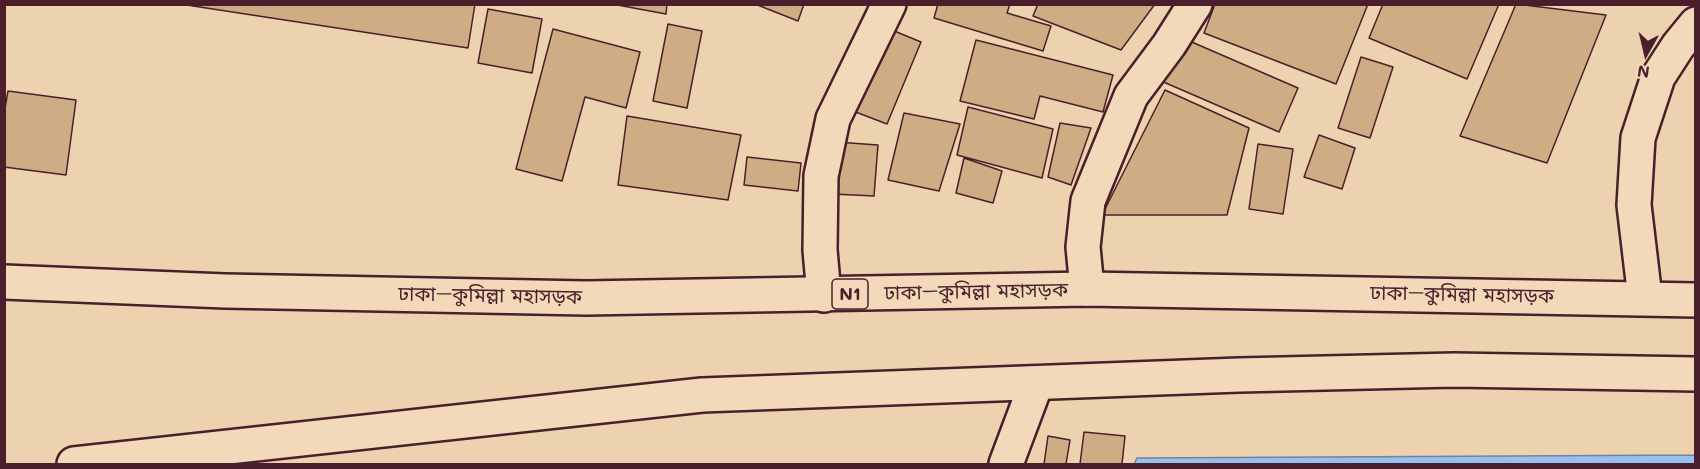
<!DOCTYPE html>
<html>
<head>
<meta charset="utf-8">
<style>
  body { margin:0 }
  #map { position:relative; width:1700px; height:469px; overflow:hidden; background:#edd2b0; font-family:Mali,sans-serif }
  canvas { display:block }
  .frame { position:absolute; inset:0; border:6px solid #4a1f2b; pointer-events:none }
  .north { position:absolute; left:1616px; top:24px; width:60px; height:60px; -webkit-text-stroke:4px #f2d9b9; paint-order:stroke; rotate:188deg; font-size:16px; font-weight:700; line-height:24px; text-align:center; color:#4a1f2b }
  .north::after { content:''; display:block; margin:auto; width:21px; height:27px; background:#4a1f2b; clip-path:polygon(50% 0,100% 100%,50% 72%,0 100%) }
</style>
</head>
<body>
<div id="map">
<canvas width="1700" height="469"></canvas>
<div class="frame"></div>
<div class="north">N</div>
</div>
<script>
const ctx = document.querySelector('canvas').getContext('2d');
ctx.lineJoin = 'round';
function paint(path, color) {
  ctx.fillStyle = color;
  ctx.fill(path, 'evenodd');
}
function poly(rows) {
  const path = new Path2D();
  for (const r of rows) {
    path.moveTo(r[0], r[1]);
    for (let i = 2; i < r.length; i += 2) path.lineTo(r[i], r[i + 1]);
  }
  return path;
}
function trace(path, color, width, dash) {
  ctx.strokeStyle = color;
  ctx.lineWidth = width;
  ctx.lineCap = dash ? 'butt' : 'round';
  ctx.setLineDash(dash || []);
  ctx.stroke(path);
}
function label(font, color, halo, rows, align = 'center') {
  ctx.font = font + ' Mali,"Noto Sans Bengali",sans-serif';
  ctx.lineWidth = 6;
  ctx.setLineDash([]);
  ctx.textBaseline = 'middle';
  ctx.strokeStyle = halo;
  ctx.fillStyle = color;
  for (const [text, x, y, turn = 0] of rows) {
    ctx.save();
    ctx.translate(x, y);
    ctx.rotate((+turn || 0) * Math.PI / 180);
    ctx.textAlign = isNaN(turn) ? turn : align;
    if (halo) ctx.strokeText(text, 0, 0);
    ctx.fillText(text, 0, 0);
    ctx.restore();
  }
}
const water = poly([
  [1696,455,1695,464,1134,464,1137,458,1696,455]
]);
const building = poly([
  [180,4,475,4,468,48,180,4],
  [612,4,667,4,666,14,612,4],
  [755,4,804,4,798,21,755,4],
  [938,4,1010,4,1007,13,1051,26,1043,51,934,18,938,4],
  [1038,4,1155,4,1121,50,1033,16,1038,4],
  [1215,4,1368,4,1336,84,1204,33,1215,4],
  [1383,4,1499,4,1467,79,1369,38,1383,4],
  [1516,4,1606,15,1547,163,1460,136,1516,4],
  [488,9,542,19,532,73,478,63,488,9],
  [668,24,702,31,687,108,653,101,668,24],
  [887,28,921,42,887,124,853,111,887,28],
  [553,29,640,52,626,108,585,97,562,181,516,169,553,29],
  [1164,30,1298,88,1279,132,1145,74,1164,30],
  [976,40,1113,75,1103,112,1040,96,1034,119,960,101,976,40],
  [1361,57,1393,67,1370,138,1338,128,1361,57],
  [1165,90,1249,128,1227,215,1102,215,1165,90],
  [8,91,76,100,66,175,4,167,4,114,8,91],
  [968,107,1053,129,1042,178,957,155,968,107],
  [904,113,960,124,939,191,888,180,904,113],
  [627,116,741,135,728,200,618,185,627,116],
  [1060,123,1091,128,1071,185,1048,177,1060,123],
  [1319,135,1355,148,1342,189,1304,177,1319,135],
  [836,142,878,145,874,196,833,194,836,142],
  [1258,144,1293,149,1283,214,1249,209,1258,144],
  [747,157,801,163,798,191,744,185,747,157],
  [964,158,1002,171,993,203,956,193,964,158],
  [1084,432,1125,436,1122,464,1080,464,1084,432],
  [1048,436,1070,440,1066,464,1044,464,1048,436]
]);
const street = poly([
  [1087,289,1083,247,1088,201,1131,96,1169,45,1195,4],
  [824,295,820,250,821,176,833,119,889,4],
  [1645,298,1634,205,1638,138,1658,77,1678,46,1696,24],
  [1006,464,1036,384]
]);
const highway = poly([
  [4,282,225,291,586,298,1087,289,1696,300],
  [74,464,702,395,1239,375,1454,370,1696,374]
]);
const shields = [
  [850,294,36]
];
const shieldNames = [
  ["N1",850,294]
];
const streetNames = [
  ["ঢাকা–কুমিল্লা মহাসড়ক",976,292,-1],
  ["ঢাকা–কুমিল্লা মহাসড়ক",1462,295,1],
  ["ঢাকা–কুমিল্লা মহাসড়ক",490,296,1]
];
paint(water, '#94c1ed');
trace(water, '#76809f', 1.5);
paint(building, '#ceac84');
trace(building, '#4a1f2b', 1.5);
trace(street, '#4a1f2b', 38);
trace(highway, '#4a1f2b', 38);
trace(street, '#f2d9b9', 33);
trace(highway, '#f2d9b9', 33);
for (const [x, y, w] of shields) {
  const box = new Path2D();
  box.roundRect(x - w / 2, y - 15, w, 30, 4.5);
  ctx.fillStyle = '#f2d9b9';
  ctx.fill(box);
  trace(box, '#4a1f2b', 1.5);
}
label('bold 18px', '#4a1f2b', null, shieldNames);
label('20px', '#4a1f2b', '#f2d9b9', streetNames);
</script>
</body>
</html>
